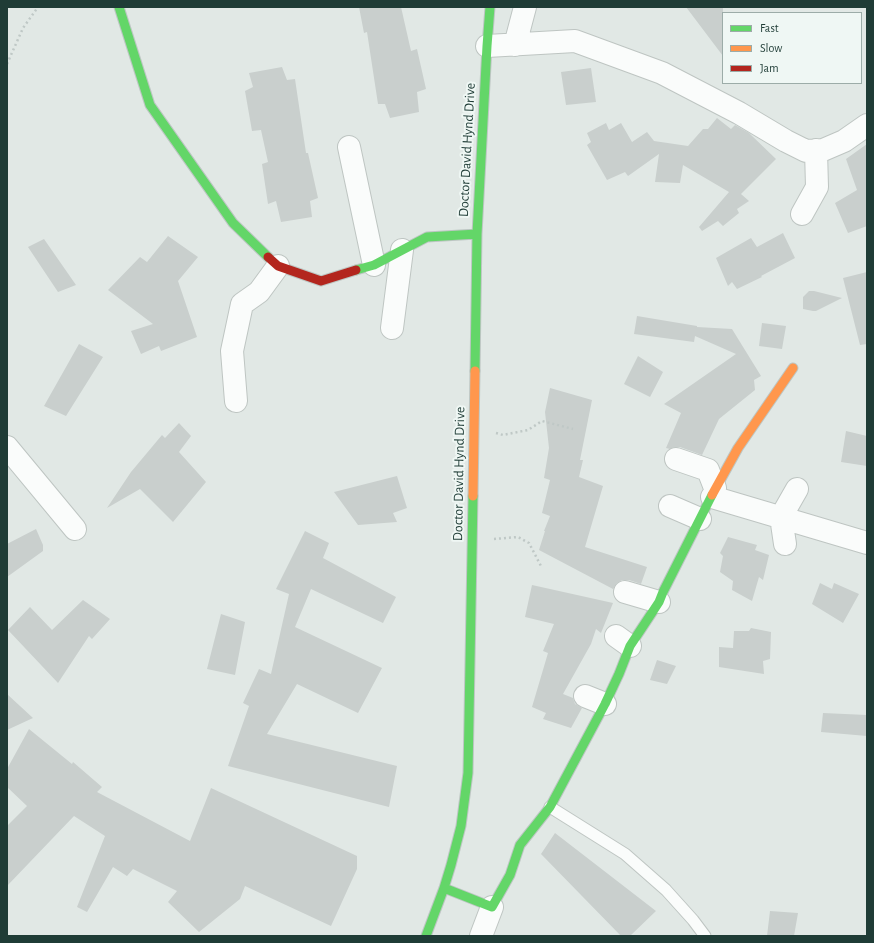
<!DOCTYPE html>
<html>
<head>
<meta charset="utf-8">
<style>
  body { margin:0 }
  #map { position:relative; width:874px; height:943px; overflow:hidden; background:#e1e8e5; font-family:"Alegreya Sans",sans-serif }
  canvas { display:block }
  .frame { position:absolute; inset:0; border:8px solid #1f3c36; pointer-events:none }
  .legend { position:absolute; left:722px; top:12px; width:140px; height:72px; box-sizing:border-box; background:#eff7f4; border:1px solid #9caca8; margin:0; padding:5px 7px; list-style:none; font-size:12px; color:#1f3c36 }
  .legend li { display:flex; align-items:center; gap:8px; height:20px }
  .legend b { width:20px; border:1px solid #9caca8 }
</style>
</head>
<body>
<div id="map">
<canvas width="874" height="943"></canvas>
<div class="frame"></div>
<ul class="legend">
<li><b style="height:5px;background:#63d668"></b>Fast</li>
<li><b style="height:5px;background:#ff974d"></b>Slow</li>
<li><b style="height:5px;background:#b3261e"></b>Jam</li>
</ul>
</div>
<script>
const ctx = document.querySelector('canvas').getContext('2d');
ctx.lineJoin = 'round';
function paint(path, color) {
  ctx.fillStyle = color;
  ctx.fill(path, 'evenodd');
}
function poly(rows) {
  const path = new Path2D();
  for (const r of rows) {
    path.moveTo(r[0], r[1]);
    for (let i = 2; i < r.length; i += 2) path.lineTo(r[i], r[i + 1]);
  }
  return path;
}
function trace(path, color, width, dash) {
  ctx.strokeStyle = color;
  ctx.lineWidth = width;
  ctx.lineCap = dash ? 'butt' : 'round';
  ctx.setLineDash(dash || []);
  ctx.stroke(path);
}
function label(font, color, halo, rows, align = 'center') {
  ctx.font = font + ' "Alegreya Sans",sans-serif';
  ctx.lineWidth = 4;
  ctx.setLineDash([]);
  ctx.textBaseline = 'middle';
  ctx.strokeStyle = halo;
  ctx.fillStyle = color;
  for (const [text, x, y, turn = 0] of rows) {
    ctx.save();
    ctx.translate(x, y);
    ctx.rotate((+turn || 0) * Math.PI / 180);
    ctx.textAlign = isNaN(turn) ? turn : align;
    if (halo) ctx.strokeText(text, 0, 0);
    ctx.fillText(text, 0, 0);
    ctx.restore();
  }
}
const building = poly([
  [359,7,401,7,411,51,417,49,426,89,417,92,419,112,390,118,385,104,378,104,367,32,364,33],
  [686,7,723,7,723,56],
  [282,67,287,80,295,79,306,153,308,153,318,198,310,201,312,217,281,222,276,201,268,204,262,164,268,162,261,130,252,131,245,91,253,87,249,73],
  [591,68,596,102,566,105,561,72],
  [717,118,731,129,735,125,749,133,776,159,741,194,749,201,737,209,739,213,723,226,718,221,702,231,699,227,729,192,683,165,680,183,655,182,659,154,628,176,625,172,607,180,587,145,591,142,587,133,606,123,609,130,621,123,632,142,647,132,654,141,688,146,703,129,708,129],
  [867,144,867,226,848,233,835,203,857,190,846,159],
  [783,233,795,258,761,276,762,277,737,289,732,282,728,286,716,258,751,238,757,247],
  [168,236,198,257,178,281,197,337,161,351,159,346,141,354,131,331,153,324,108,290,140,257,147,262],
  [44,239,76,285,58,292,28,247],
  [867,272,867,344,860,345,843,278],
  [809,291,814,291,842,298,816,311,813,311,803,309,803,297],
  [637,316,697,326,697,327,732,329,761,376,754,380,755,390,719,419,702,455,680,447,674,447,670,449,666,448,681,413,664,404,736,354,695,336,694,342,634,334],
  [762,323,786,326,782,349,759,346],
  [79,344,103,357,66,416,44,406],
  [638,356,663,372,650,397,624,384],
  [550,388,592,400,580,460,583,460,579,477,603,486,585,547,647,567,641,584,629,580,622,580,617,583,613,589,539,550,545,531,544,531,550,516,542,513,550,480,544,478,549,448,545,412],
  [179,423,191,436,179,452,206,482,173,522,140,489,107,508,131,472,162,435,165,438],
  [846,431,867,436,867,466,841,462],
  [397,476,407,508,393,513,397,522,358,525,334,492],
  [36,529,43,545,43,551,7,577,7,544],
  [305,531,329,543,323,558,396,597,383,623,311,589,295,627,382,668,358,713,297,684,267,734,397,766,389,807,228,766,249,706,243,703,259,669,271,674,289,594,276,589],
  [728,537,757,545,755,550,769,555,763,580,759,577,752,601,732,590,733,581,720,572,723,556,720,553],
  [820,583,832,589,834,583,859,594,843,623,812,604],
  [532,585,613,603,601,633,596,629,591,644,563,694,573,698,575,704,582,708,571,728,543,719,546,713,532,707,548,653,543,651,554,624,525,617],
  [83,600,110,619,92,639,89,636,58,683,8,630,30,607,52,630],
  [221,614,245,622,235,675,207,669],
  [751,628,771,632,770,659,763,661,764,674,719,667,719,647,733,648,734,631,749,631],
  [657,660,676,666,667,684,650,680],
  [7,694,33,718,7,730],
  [823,713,867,715,867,736,821,732],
  [29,729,72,764,73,762,102,787,97,792,190,841,211,788,357,856,357,869,331,926,245,886,240,899,199,932,168,902,177,891,133,869,127,876,113,867,87,912,77,907,105,836,74,816,7,886,7,826,27,806,7,787,7,769],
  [555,833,656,911,630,936,621,936,541,854],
  [770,911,798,913,794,936,767,936]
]);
const path = poly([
  [7,64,23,28,38,7],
  [496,433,503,435,528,430,542,421,573,429],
  [494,539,518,537,529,543,542,568]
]);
const lane = poly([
  [550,807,625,854,666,890,693,920,705,936]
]);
const street = poly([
  [515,45,525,7],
  [487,46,575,41,662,73,739,113,786,141,806,151,823,150,844,141,867,125],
  [349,147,374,265],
  [802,214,817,187,816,150],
  [392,328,402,250],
  [236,401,232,351,242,304,259,292,278,266],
  [7,447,75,529],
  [676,459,708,470,715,488],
  [712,497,867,543],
  [670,506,700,519],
  [785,544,781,517,797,489],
  [625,592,659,602],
  [616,636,630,646],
  [585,696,605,704],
  [481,936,492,907]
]);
const fast = poly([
  [119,7,150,105,233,223,268,257],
  [356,270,374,265,427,237,477,234],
  [475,371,477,234,487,46,490,7],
  [444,888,492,907,510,875,520,845,550,807,605,704,619,674,630,646,659,602,663,592,712,495],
  [426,936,444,888,451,865,461,826,468,773,473,496]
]);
const slow = poly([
  [712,495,738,448,793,368],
  [473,496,475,371]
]);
const jam = poly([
  [268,257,278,266,321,281,356,270]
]);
const streetNames = [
  ["Doctor David Hynd Drive",467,150,-87],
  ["Doctor David Hynd Drive",459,474,-89]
];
paint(building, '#c9cfcd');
trace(lane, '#bec5c2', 13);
trace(street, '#bec5c2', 24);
trace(fast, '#bdc6c3', 11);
trace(slow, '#bdc6c3', 11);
trace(jam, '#bdc6c3', 11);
trace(path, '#bfc8c6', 2.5, [2, 3]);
trace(lane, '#fafcfb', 11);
trace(street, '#fafcfb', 22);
trace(fast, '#63d668', 9);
trace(slow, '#ff974d', 9);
trace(jam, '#b3261e', 9);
label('14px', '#1f3c36', '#eff7f4', streetNames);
</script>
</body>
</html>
